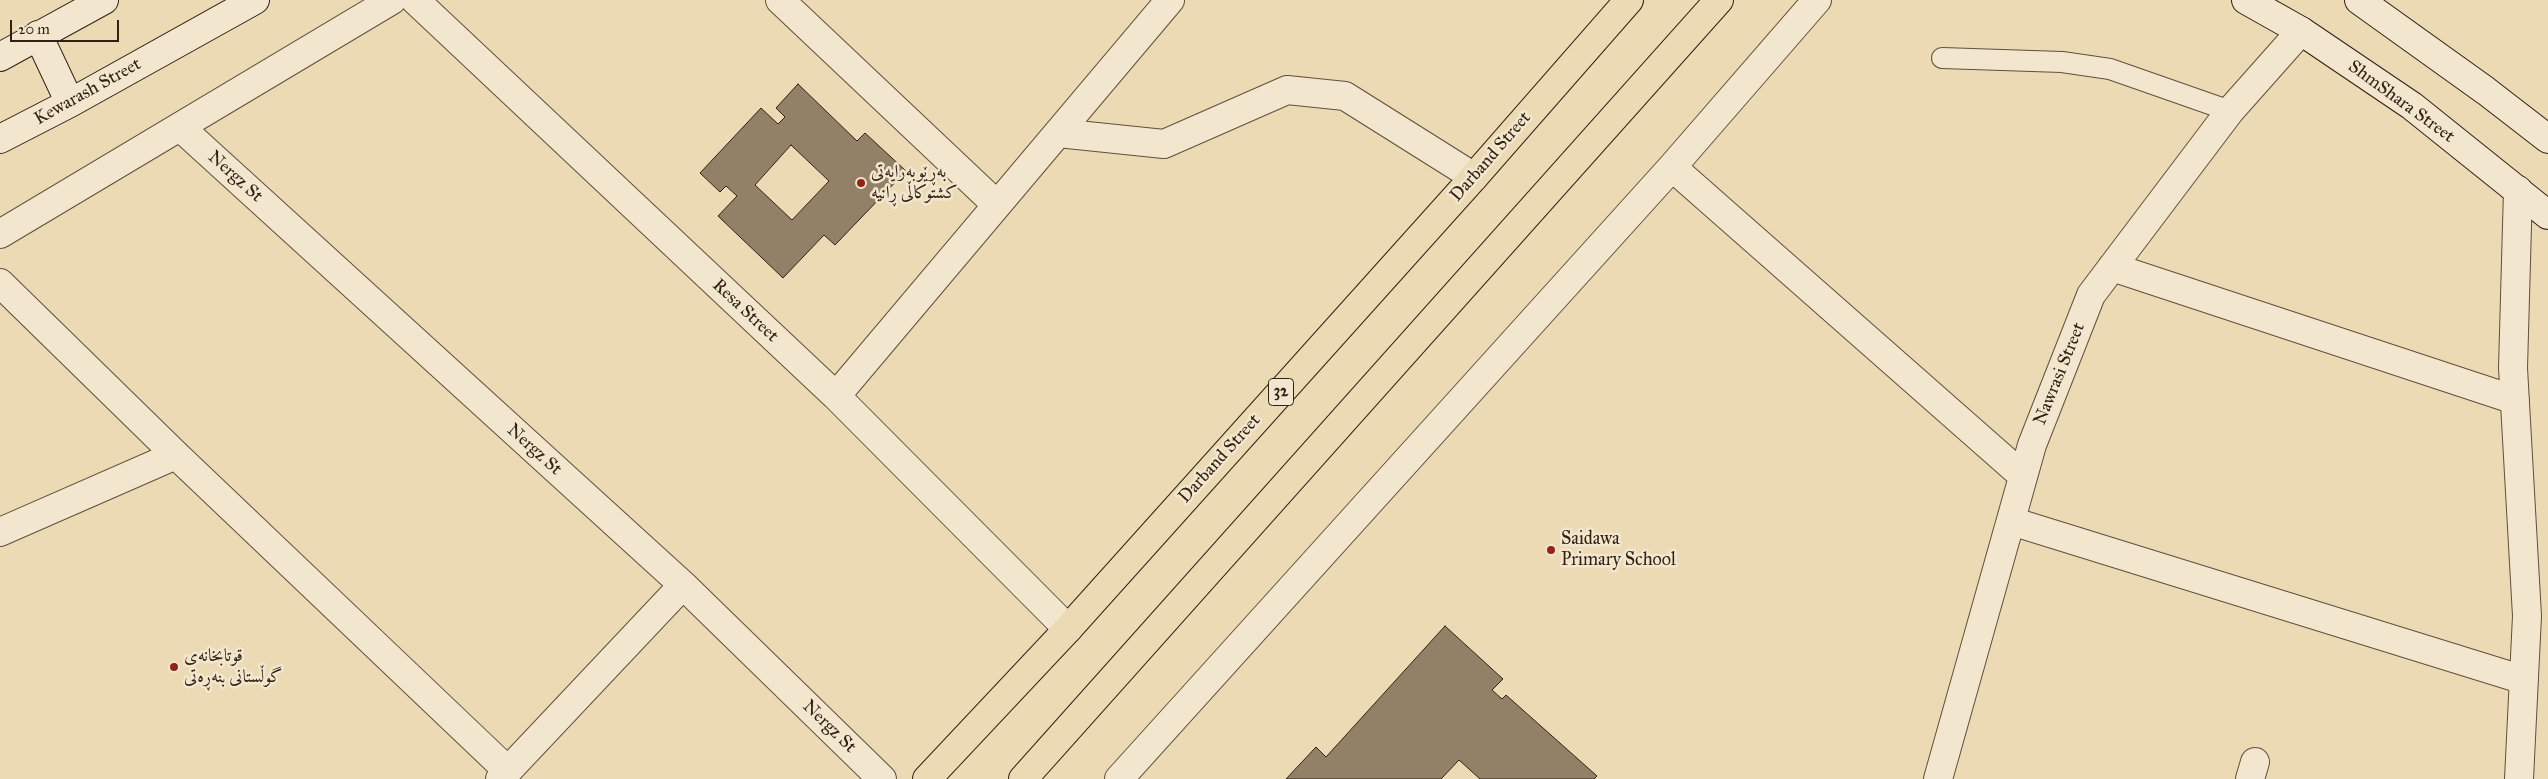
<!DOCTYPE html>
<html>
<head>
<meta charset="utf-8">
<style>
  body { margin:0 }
  #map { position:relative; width:2548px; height:779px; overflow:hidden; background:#ebdab4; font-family:"IM FELL Great Primer",serif }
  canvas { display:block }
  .scale { position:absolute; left:10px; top:20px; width:109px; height:22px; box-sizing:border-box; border:2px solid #322113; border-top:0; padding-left:6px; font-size:15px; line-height:18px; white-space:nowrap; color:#322113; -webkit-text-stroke:4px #f2e7ce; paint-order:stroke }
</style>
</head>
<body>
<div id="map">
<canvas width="2548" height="779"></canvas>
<div class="scale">20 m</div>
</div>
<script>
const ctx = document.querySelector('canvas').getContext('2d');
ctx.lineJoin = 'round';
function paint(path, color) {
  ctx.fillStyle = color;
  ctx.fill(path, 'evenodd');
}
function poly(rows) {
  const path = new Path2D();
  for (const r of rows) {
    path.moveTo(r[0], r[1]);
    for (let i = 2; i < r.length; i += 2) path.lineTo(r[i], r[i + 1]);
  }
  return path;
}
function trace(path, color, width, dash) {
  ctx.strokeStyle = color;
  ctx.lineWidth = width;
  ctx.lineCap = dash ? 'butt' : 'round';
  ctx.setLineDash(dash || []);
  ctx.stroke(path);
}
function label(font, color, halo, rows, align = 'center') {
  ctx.font = font + ' "IM FELL Great Primer",Amiri,serif';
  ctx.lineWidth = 5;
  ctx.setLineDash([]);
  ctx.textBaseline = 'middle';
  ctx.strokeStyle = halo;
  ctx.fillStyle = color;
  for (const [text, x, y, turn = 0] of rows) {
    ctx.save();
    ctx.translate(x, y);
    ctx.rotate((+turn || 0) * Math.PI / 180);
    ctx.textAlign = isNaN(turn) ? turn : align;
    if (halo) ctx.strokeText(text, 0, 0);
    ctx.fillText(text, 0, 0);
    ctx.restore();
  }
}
const building = poly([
  [798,84,857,141,865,133,906,171,835,245,824,235,783,278,718,216,737,196,726,186,720,192,700,173,761,108,778,124,785,117,776,108,798,84],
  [791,145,829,181,792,220,755,185,791,145],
  [1445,626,1503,679,1492,690,1502,699,1506,695,1597,776,1594,779,1480,779,1459,760,1441,779,1286,779,1316,747,1326,757,1445,626]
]);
const lane = poly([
  [1942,58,2062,62,2110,69,2230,111]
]);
const street = poly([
  [415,0,836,396,1068,629],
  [780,0,997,205],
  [180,127,683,585,882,779],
  [1058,133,1164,144,1287,90,1345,96,1474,177],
  [1672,167,2023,476],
  [2518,190,2513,368,2527,616,2519,779],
  [0,234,392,0],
  [2112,267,2515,400],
  [0,283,176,455,508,771],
  [836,396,1170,0],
  [2011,521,2524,680],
  [0,532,176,455],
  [500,779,683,585],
  [1119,779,1672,167,1817,0],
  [1938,779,2032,445,2091,295,2230,111,2301,31],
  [2250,779,2255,762]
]);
const secondary = poly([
  [2246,0,2301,31,2412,106,2548,215],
  [2359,0,2486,91,2548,139],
  [38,35,70,103],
  [0,57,104,0],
  [0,139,70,103,255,0]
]);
const highway = poly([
  [927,779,1068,629,1474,177,1629,0],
  [1023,779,1719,0]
]);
const markers = [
  [861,183,5,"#8f2418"],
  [1551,550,5,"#8f2418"],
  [174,667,5,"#8f2418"]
];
const shields = [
  [1281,392,25]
];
const shieldNames = [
  ["32",1281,392]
];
const streetNames = [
  ["Kewarash Street",88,92,-29],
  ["ShmShara Street",2401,102,36],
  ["Darband Street",1491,157,-49],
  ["Nergz St",235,177,42],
  ["Resa Street",745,311,43],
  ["Nawrasi Street",2060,374,-68],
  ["Nergz St",534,450,42],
  ["Darband Street",1220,459,-48],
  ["Nergz St",829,727,44]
];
const poiNames = [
  ["بەڕێوبەرایەتی",871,173],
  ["کشتوکاڵی ڕانیە",871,194],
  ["Saidawa",1561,540],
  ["Primary School",1561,561],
  ["قوتابخانه‌ی",184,657],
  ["گوڵستانی بنه‌ڕه‌تی",184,678]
];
paint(building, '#928167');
trace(building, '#322113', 1);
trace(lane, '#604f3b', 22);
trace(street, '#604f3b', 30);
trace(secondary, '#322113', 30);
trace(highway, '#322113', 30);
trace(lane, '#f2e7ce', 20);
trace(street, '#f2e7ce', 28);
trace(secondary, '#f2e7ce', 28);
trace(highway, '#ebdab4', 28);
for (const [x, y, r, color] of markers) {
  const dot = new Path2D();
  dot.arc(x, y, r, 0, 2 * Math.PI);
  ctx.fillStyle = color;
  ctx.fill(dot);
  trace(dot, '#f2e7ce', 2);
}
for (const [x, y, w] of shields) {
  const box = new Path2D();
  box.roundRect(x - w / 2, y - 13.5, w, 27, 4);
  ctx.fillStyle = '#f2e7ce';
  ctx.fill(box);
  trace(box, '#322113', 1);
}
label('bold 16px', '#322113', null, shieldNames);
label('18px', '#322113', '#f2e7ce', streetNames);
label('18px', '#322113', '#f2e7ce', poiNames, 'left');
</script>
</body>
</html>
